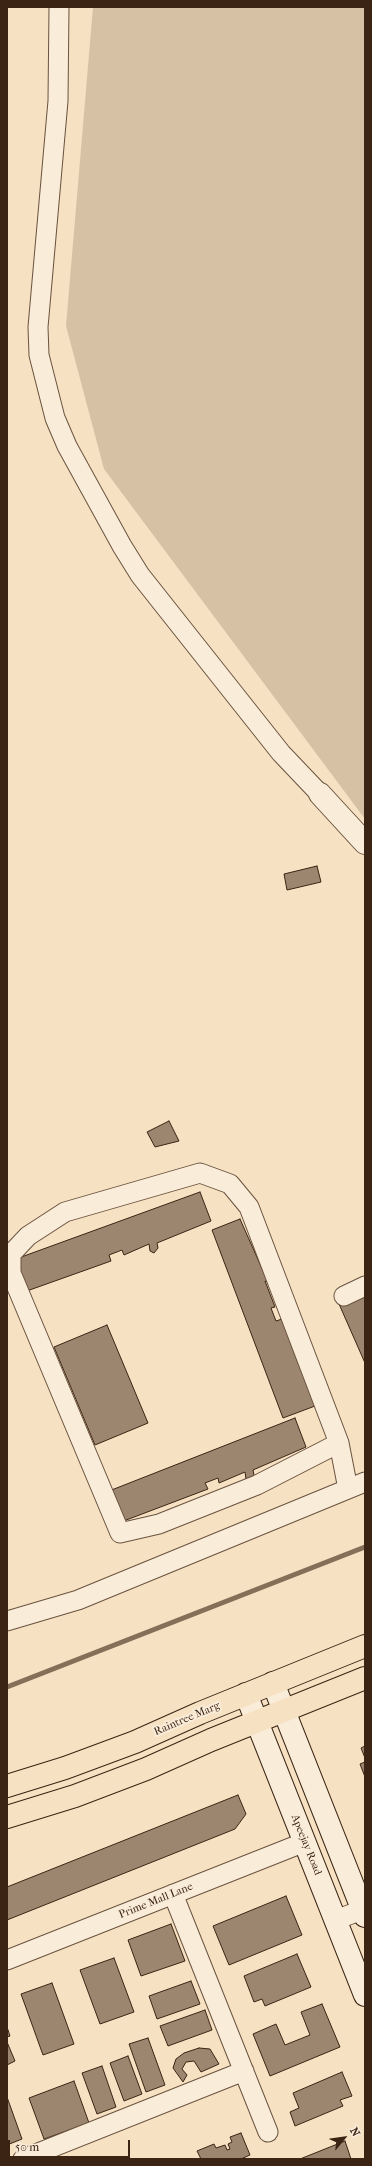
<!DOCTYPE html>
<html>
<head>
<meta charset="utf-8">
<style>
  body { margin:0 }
  #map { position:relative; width:372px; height:2166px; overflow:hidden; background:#f6e1c3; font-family:"IM FELL French Canon",serif }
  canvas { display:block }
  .frame { position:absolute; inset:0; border:8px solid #3b2413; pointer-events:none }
  .north { position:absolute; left:324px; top:2118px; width:40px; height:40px; -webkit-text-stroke:3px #f9ecd8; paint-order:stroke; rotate:61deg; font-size:11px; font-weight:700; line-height:16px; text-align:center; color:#3b2413 }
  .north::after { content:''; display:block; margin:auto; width:14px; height:18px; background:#3b2413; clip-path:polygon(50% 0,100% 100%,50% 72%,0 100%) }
  .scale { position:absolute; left:8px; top:2140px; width:122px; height:18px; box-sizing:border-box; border:2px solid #3b2413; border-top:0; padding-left:5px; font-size:12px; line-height:14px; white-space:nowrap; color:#3b2413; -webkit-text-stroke:3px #f9ecd8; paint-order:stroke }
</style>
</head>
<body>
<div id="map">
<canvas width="372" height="2166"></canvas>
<div class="frame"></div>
<div class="north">N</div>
<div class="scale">50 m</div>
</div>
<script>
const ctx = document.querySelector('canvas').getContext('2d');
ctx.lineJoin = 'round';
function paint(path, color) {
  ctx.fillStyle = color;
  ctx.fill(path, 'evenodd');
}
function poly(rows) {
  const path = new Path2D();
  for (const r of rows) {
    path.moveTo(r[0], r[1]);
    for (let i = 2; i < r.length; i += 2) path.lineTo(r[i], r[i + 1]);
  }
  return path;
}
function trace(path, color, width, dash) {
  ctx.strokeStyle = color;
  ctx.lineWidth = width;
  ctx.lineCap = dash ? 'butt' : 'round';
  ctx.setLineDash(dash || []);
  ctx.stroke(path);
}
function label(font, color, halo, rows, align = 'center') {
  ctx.font = font + ' "IM FELL French Canon",serif';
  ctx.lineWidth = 4;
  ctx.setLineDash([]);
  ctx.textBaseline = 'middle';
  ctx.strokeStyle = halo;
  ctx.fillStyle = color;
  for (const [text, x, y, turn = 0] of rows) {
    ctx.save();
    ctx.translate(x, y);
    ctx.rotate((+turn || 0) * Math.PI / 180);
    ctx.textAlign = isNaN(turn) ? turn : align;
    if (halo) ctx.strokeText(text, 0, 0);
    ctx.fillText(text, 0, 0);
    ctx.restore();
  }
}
const green = poly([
  [93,7,365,7,365,819,104,469,66,326]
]);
const stream = poly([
  [7,1687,365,1547]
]);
const building = poly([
  [317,866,321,882,287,890,284,874,317,866],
  [169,1121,179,1141,155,1147,147,1132,169,1121],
  [200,1192,211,1221,157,1243,158,1248,154,1253,150,1251,149,1244,124,1255,122,1250,109,1255,111,1261,24,1292,13,1260,200,1192],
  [240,1219,264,1273,268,1272,268,1282,265,1281,275,1307,271,1308,276,1321,282,1319,315,1406,283,1418,212,1230,240,1219],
  [365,1292,365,1363,339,1304,365,1292],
  [107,1325,148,1423,95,1445,54,1347,107,1325],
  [295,1418,306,1447,253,1470,254,1475,249,1480,246,1479,245,1472,219,1483,218,1478,205,1483,208,1489,121,1522,109,1491,295,1418],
  [365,1746,365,1758,361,1748,365,1746],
  [365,1762,365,1777,360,1764,365,1762],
  [238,1795,246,1814,235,1829,7,1920,7,1887,238,1795],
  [286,1896,302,1935,229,1965,213,1926,286,1896],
  [171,1924,185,1961,141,1976,128,1940,171,1924],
  [297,1954,311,1987,265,2006,262,1999,254,2002,244,1976,297,1954],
  [114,1958,134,2012,100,2024,80,1970,114,1958],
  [191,1981,200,2004,157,2019,149,1996,191,1981],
  [52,1983,74,2044,43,2055,21,1994,52,1983],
  [322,2004,340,2047,270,2076,253,2034,276,2024,285,2045,310,2035,301,2012,322,2004],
  [205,2010,212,2030,168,2046,160,2026,205,2010],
  [7,2027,10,2036,7,2037,7,2027],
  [148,2038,165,2085,146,2092,129,2044,148,2038],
  [7,2042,15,2061,7,2065,7,2042],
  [199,2048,210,2049,219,2064,201,2072,194,2061,186,2062,182,2069,187,2075,183,2082,173,2068,176,2059,184,2053,199,2048],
  [128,2056,142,2094,124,2101,110,2063,128,2056],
  [102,2066,116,2107,97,2114,82,2073,102,2066],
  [342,2072,352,2096,340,2100,343,2106,295,2126,290,2112,299,2108,293,2093,342,2072],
  [74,2081,89,2123,44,2139,29,2098,74,2081],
  [7,2097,22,2139,7,2145,7,2097],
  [241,2133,250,2155,241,2159,201,2159,197,2151,214,2144,216,2148,225,2145,227,2150,230,2149,228,2144,232,2142,230,2137,241,2133],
  [345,2141,351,2159,300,2159,345,2141]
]);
const minor = poly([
  [59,7,58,101,38,327,39,355,55,418,67,446,122,546,140,575,281,753,320,794],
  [344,1296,365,1286],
  [339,1443,257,1485,159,1524,120,1533,11,1273,11,1254,28,1236,65,1212,200,1173,230,1184,249,1207,339,1443,348,1489],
  [7,1621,78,1600,365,1482],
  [173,1894,268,2132],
  [335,1920,365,1909],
  [7,1960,305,1842],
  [23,2159,244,2071]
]);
const tertiary = poly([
  [320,794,365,843]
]);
const secondary = poly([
  [273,1683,365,1916],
  [246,1694,365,1995]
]);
const primary = poly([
  [7,1786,65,1768,135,1742,200,1713,365,1646],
  [7,1817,75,1796,146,1769,211,1740,365,1678]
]);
const streetNames = [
  ["Raintree Marg",187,1719,-23],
  ["Apeejay Road",306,1845,68],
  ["Prime Mall Lane",156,1901,-22]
];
paint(green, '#d6c1a5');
trace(stream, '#856f59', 5);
paint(building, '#9c866f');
trace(building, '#3b2413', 1);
trace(minor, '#6a533f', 21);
trace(tertiary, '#6a533f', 24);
trace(secondary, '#3b2413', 24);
trace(primary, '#3b2413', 24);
trace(minor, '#f9ecd8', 19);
trace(tertiary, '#f9ecd8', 22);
trace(secondary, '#f9ecd8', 22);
trace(primary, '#f6e1c3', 22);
label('11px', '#3b2413', '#f9ecd8', streetNames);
</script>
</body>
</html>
